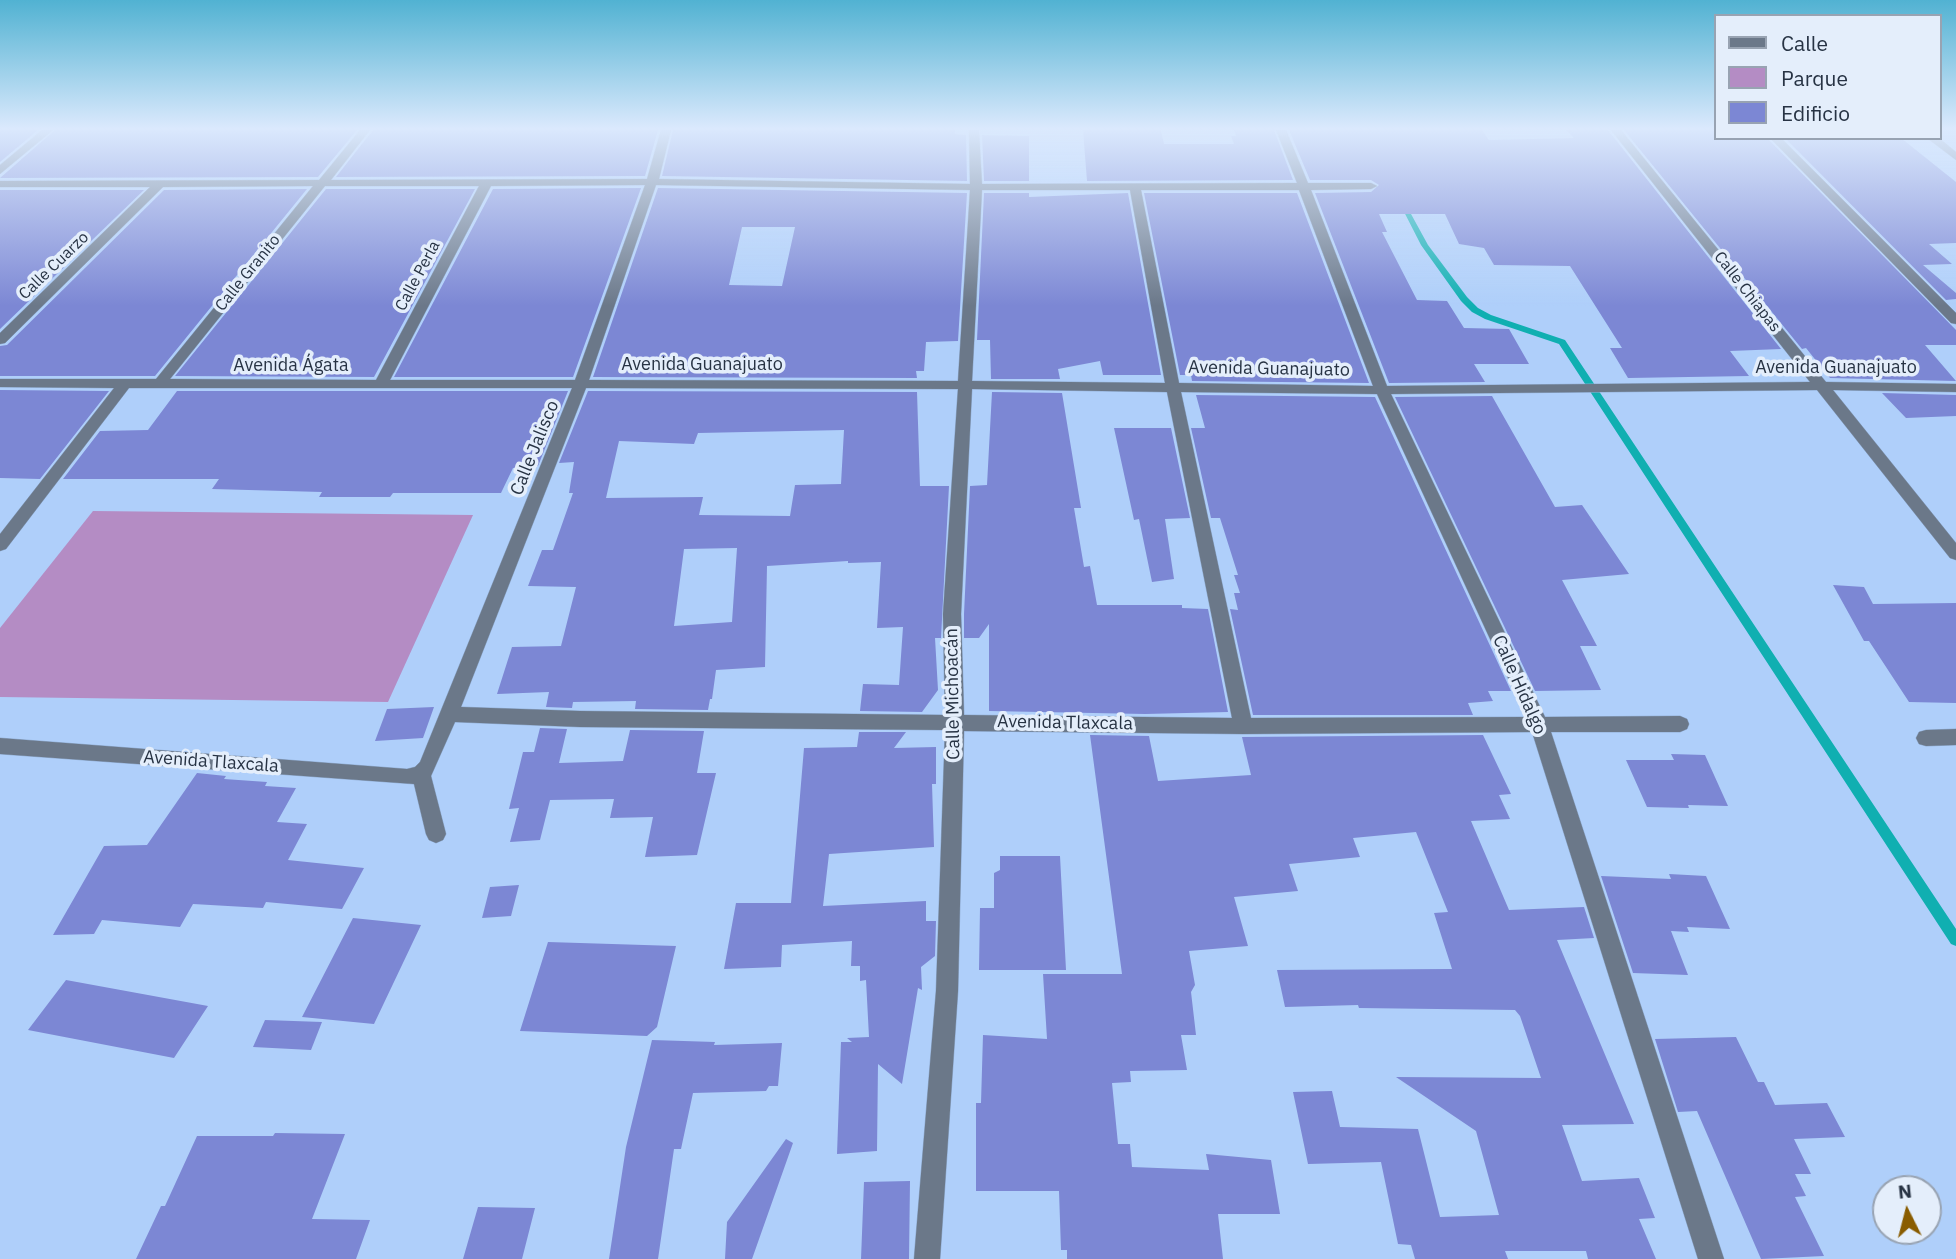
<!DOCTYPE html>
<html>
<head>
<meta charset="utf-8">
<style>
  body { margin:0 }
  #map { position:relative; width:1956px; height:1259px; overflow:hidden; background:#afcffa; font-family:"IBM Plex Sans",sans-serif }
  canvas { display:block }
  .legend { position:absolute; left:1714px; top:14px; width:228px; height:126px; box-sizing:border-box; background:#e4eefb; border:2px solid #98a3b2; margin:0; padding:9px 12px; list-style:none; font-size:21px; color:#273344 }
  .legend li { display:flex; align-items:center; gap:14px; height:35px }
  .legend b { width:35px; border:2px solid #98a3b2 }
  .north { position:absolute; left:1872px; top:1175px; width:70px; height:70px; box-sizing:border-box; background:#e4eefb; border:2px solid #98a3b2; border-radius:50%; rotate:354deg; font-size:19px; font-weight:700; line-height:28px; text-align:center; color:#273344 }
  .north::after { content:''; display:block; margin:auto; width:24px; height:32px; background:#895c00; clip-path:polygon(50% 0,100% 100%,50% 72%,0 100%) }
</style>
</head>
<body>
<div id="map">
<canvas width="1956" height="1259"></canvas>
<ul class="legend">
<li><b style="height:9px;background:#6b7889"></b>Calle</li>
<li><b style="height:19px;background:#b48cc4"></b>Parque</li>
<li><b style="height:19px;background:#7c87d4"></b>Edificio</li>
</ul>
<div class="north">N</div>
</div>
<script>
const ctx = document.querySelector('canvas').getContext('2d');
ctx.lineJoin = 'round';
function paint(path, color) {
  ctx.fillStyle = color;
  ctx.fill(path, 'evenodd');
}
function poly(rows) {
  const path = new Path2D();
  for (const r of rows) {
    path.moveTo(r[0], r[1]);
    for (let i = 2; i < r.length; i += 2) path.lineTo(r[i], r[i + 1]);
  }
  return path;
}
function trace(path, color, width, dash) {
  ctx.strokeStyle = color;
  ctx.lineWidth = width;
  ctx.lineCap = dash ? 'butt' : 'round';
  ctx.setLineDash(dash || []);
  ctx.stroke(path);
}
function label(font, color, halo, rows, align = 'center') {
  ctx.font = font + ' "IBM Plex Sans",sans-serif';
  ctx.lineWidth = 7;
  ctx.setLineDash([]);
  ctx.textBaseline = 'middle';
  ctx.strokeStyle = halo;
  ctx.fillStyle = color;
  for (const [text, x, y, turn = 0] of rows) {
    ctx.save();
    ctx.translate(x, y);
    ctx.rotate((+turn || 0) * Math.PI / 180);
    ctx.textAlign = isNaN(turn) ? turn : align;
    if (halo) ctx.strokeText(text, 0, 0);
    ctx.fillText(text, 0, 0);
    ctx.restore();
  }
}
const green = poly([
  [93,511,473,515,388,702,0,697,0,628]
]);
const stream = poly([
  [1401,203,1405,203,1428,245,1467,297,1478,308,1491,315,1565,340,1956,929,1956,946,1951,944,1559,344,1485,319,1472,312,1461,301,1421,245,1400,204,1401,203]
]);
const building = poly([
  [0,130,38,130,0,162],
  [55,130,357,130,318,177,0,178],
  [373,130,658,130,645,176,336,177],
  [673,130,955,130,955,134,966,135,967,181,662,176],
  [1083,130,1161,130,1164,144,1234,144,1231,136,1236,136,1234,130,1274,130,1293,180,1087,181],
  [1289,130,1482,130,1489,140,1574,138,1566,130,1608,130,1781,349,1730,351,1749,376,1628,378,1610,348,1622,348,1570,266,1494,265,1484,248,1459,244,1445,214,1379,214,1387,232,1382,232,1417,300,1447,301,1464,328,1509,329,1529,364,1474,364,1485,382,1389,383,1315,193,1371,192,1379,185,1371,180,1310,180],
  [1624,130,1716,130,1716,138,1767,138,1956,330,1956,345,1925,345,1956,381,1830,378,1806,348,1802,349],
  [982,135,1029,136,1029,181,984,181],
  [1785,138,1901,138,1956,182,1956,243,1929,244,1952,264,1923,265,1956,293,1956,299,1946,300],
  [641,188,573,377,394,377,493,189],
  [658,188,967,193,958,341,926,342,924,371,916,371,917,378,593,377],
  [742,227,795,227,782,286,729,285],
  [307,189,155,376,0,376,0,346,7,345,164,190],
  [326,189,475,189,374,377,175,376],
  [0,190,144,190,0,329],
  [984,193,1029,193,1029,197,1128,193,1161,375,1103,375,1100,361,1058,369,1060,379,991,379,990,340,977,340],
  [1144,193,1297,193,1369,383,1192,381,1191,375,1180,375],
  [0,390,109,391,40,479,0,478],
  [177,391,568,391,538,466,513,468,501,493,393,493,390,497,319,497,322,492,212,489,219,479,63,479,100,431,148,430],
  [588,391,917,392,920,486,949,486,941,638,935,638,938,690,922,712,860,711,863,684,899,685,903,627,877,628,881,562,848,563,848,561,767,566,765,667,716,670,712,699,710,699,708,710,635,709,636,701,573,702,572,708,546,707,549,692,497,694,512,647,561,646,576,587,528,586,542,550,553,550,573,493,569,493,574,462,559,463],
  [844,430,841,484,795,485,790,516,699,515,703,497,606,498,619,441,694,444,698,433],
  [737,548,732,622,674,626,684,549],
  [992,392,1062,393,1081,508,1074,508,1084,567,1090,566,1097,605,1182,605,1182,608,1208,609,1228,712,1145,714,989,711,989,624,979,638,964,638,964,614,970,486,987,485],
  [1882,393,1956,395,1956,416,1906,418],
  [1196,395,1375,397,1511,691,1488,691,1493,701,1468,703,1473,715,1253,715,1230,609,1238,610,1234,593,1240,593,1234,575,1238,575,1220,518,1211,518,1191,428,1205,428],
  [1492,396,1555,507,1582,505,1629,574,1562,580,1597,646,1580,646,1601,690,1535,691,1395,397],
  [1114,428,1171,428,1190,518,1165,519,1174,579,1152,582,1139,519,1134,520],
  [1833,585,1864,587,1873,604,1956,603,1956,703,1909,702,1869,641,1864,641],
  [434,707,423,738,375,741,387,709],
  [540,728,567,729,559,763,623,761,630,730,704,731,697,773,716,773,697,855,645,857,653,817,610,818,614,799,550,800,540,840,510,842,519,808,509,809,523,752,534,752],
  [859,732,906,732,894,748,936,747,936,784,932,784,934,847,829,854,823,906,926,901,926,921,936,921,935,956,921,967,922,990,918,988,902,1084,878,1064,877,1151,837,1154,841,1042,852,1042,847,1038,869,1037,866,980,860,981,860,966,851,966,852,941,782,945,781,967,724,969,736,903,791,903,804,748,857,747],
  [1090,735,1149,736,1158,781,1251,775,1242,737,1483,735,1511,794,1499,795,1510,819,1471,821,1509,910,1584,907,1594,938,1557,940,1634,1124,1562,1125,1582,1181,1639,1178,1655,1218,1639,1219,1656,1259,1588,1259,1586,1251,1505,1251,1508,1259,1415,1259,1411,1245,1398,1244,1381,1162,1308,1164,1293,1092,1332,1091,1340,1127,1418,1129,1440,1217,1499,1215,1476,1131,1396,1077,1541,1078,1520,1016,1515,1010,1359,1008,1358,1005,1285,1007,1277,970,1452,969,1434,913,1448,912,1416,832,1353,838,1360,857,1289,864,1298,891,1234,897,1248,946,1189,951,1195,985,1191,992,1196,1035,1181,1035,1187,1070,1130,1071,1131,1082,1112,1083,1118,1144,1130,1144,1132,1167,1209,1170,1206,1154,1271,1160,1280,1214,1218,1214,1223,1259,1067,1259,1067,1250,1061,1250,1059,1191,976,1191,976,1103,981,1103,983,1035,1047,1039,1043,974,1122,974],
  [1671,754,1705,755,1728,806,1688,805,1689,808,1647,807,1626,760,1674,760],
  [197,773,226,776,224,779,267,782,265,786,296,788,277,822,307,824,288,860,364,868,342,909,266,902,263,908,193,904,180,927,102,920,94,934,53,935,104,846,147,845],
  [1000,856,1060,856,1066,970,979,970,980,908,994,908,994,873,1000,870],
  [1669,874,1706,876,1730,929,1687,927,1689,932,1671,931,1688,975,1633,973,1601,876,1671,879],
  [519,885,511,916,482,918,490,887],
  [353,918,421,925,374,1024,302,1017],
  [548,942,676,946,657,1027,647,1036,520,1031],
  [66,980,208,1006,174,1058,28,1030],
  [265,1020,322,1022,311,1050,253,1047],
  [1736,1037,1758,1082,1764,1082,1775,1105,1827,1103,1845,1137,1794,1139,1811,1174,1795,1174,1806,1196,1795,1197,1824,1256,1761,1259,1697,1111,1678,1112,1655,1039],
  [652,1040,715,1042,714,1045,782,1043,778,1086,769,1086,766,1091,693,1093,681,1149,674,1149,658,1259,609,1259,626,1147],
  [275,1133,345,1134,312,1219,370,1220,356,1259,136,1259,161,1206,165,1206,197,1136,273,1136],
  [786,1139,793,1143,752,1259,725,1259,727,1222],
  [910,1181,909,1259,861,1259,864,1182],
  [478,1207,535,1208,522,1259,463,1259]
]);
const minor = poly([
  [42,130,53,130,0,174,0,165,42,130],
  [360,130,370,130,331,180,647,179,661,130,671,130,659,179,970,184,969,130,979,130,982,184,1297,183,1276,130,1286,130,1308,183,1371,183,1377,186,1371,189,1311,190,1387,386,1810,382,1611,130,1621,130,1826,382,1956,384,1956,392,1833,390,1956,543,1956,560,1950,558,1817,390,1391,394,1545,717,1680,716,1687,719,1689,724,1687,729,1680,732,1551,732,1724,1259,1698,1259,1532,732,1243,734,964,731,958,991,940,1259,914,1259,936,991,945,730,580,727,455,722,431,776,446,834,443,840,436,843,429,840,426,834,414,784,0,754,0,738,407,769,415,767,420,762,572,388,129,388,6,549,0,551,0,534,114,388,0,387,0,379,156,379,313,186,163,187,5,343,0,344,0,333,150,187,0,187,0,181,319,180,360,130],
  [645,185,575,380,390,380,491,186,645,185],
  [656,185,970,190,958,381,589,380,656,185],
  [325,186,479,186,376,380,170,379,325,186],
  [982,190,1130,190,1165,383,972,381,982,190],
  [1141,190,1299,190,1373,386,1179,383,1141,190],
  [586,388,958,389,943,614,945,715,580,711,461,707,586,388],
  [972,389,1167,392,1232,718,964,715,961,614,972,389],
  [1181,392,1377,394,1526,717,1251,718,1181,392],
  [1770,138,1781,138,1956,313,1956,324,1951,323,1770,138],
  [1927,138,1939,138,1956,152,1956,160,1927,138],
  [1956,729,1956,745,1926,746,1919,744,1916,738,1919,732,1926,730,1956,729]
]);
const farStreetnames = [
  ["Calle Cuarzo",54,266,-44],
  ["Calle Granito",248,273,-51],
  ["Calle Perla",418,276,-62],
  ["Calle Chiapas",1747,292,52]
];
const streetNames = [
  ["Avenida Guanajuato",702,365],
  ["Avenida Ágata",291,366],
  ["Avenida Guanajuato",1836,368],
  ["Avenida Guanajuato",1269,369,1],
  ["Calle Jalisco",535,448,-68],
  ["Calle Hidalgo",1519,685,66],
  ["Calle Michoacán",953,694,-91],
  ["Avenida Tlaxcala",1065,723,1],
  ["Avenida Tlaxcala",211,762,4]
];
paint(green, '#b48cc4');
paint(stream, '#10afb1');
paint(building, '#7c87d4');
trace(minor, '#91add2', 1);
paint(minor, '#6b7889');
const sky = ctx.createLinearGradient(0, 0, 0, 306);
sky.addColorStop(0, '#51b2d2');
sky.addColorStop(0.42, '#dbe9fd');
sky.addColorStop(1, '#dbe9fd00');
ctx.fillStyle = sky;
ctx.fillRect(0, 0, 1956, 306);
label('16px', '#273344', '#e4eefb', farStreetnames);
label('18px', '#273344', '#e4eefb', streetNames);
</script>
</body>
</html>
